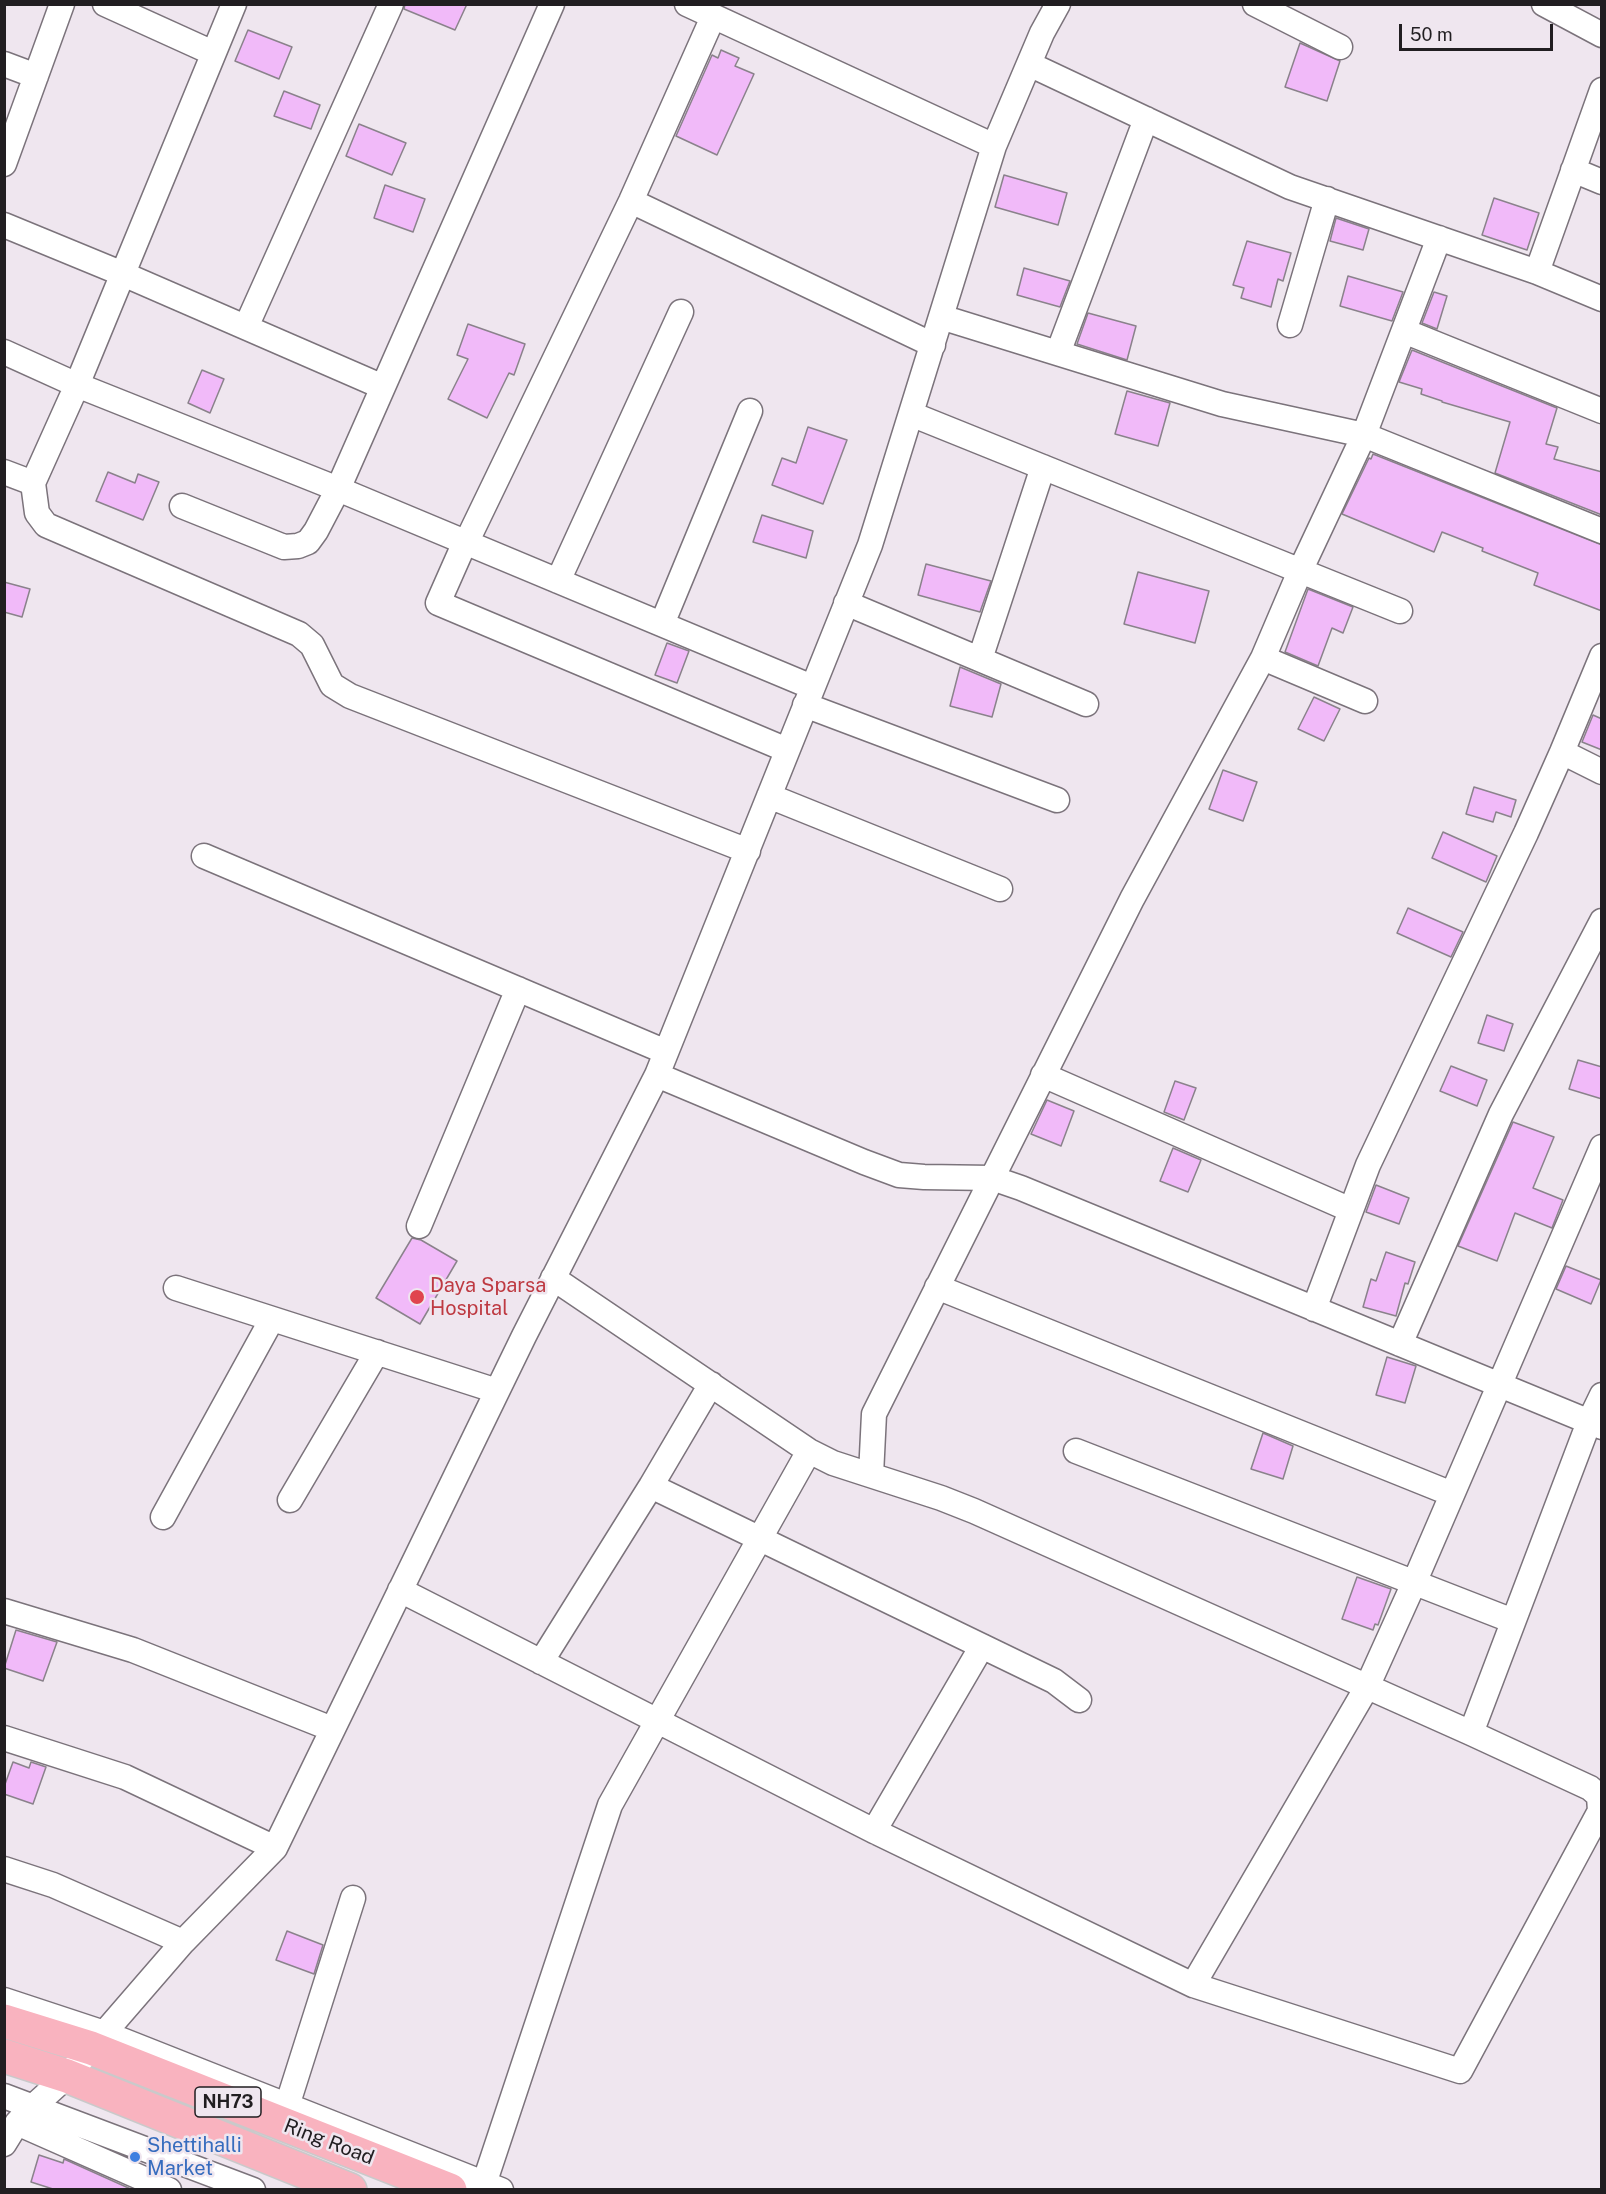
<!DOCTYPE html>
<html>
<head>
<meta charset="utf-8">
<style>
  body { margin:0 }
  #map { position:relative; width:1606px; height:2194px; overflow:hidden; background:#efe6ef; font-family:"Public Sans",sans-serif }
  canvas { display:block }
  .frame { position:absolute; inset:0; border:6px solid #211e21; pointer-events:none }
  .scale { position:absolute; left:1399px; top:24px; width:154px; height:27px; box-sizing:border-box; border:3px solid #211e21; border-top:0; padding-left:8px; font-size:18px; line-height:21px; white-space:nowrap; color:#211e21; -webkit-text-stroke:4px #efe6ef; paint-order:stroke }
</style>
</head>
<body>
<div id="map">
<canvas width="1606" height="2194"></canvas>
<div class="frame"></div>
<div class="scale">50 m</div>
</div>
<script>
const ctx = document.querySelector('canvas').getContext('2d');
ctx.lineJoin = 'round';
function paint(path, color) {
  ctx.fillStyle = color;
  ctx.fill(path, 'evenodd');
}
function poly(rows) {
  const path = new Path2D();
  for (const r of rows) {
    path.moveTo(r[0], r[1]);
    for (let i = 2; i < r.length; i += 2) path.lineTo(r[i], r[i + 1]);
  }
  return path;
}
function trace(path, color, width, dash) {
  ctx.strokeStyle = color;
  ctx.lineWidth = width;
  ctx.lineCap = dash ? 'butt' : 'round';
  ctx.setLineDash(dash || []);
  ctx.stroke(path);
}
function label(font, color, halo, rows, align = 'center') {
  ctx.font = font + ' "Public Sans",sans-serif';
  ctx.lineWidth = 5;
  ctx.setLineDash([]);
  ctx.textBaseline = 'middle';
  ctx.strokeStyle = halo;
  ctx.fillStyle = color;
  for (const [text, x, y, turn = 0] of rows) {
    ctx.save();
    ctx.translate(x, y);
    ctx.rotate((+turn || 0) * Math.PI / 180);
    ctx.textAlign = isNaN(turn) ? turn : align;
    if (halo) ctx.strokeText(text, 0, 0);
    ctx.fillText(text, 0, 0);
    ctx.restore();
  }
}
const building = poly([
  [405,4,467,4,455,30,404,9,405,4],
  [248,30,292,47,279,79,235,61,248,30],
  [1300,43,1340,61,1327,101,1285,87,1300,43],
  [721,50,739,58,735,66,754,74,717,155,676,136,712,55,718,58,721,50],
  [284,91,320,105,311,129,274,116,284,91],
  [359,124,406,143,392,175,346,156,359,124],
  [1004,175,1067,193,1058,225,995,207,1004,175],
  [385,185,425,199,413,232,374,218,385,185],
  [1494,198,1539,213,1527,250,1482,235,1494,198],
  [1336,218,1369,229,1363,250,1330,241,1336,218],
  [1247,241,1291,253,1283,281,1278,279,1271,307,1241,298,1244,288,1233,285,1247,241],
  [1024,268,1070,281,1060,307,1017,295,1024,268],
  [1348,276,1403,292,1392,321,1340,306,1348,276],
  [1434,292,1447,296,1437,329,1422,323,1434,292],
  [1088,313,1136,326,1127,360,1077,344,1088,313],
  [468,324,525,344,514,375,509,373,487,418,448,399,468,359,457,355,468,324],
  [1412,350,1557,408,1546,444,1558,447,1554,459,1602,472,1602,515,1495,473,1510,422,1442,402,1442,401,1421,394,1422,389,1399,382,1412,350],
  [202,370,224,379,210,413,188,403,202,370],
  [1127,391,1170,403,1158,446,1115,434,1127,391],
  [808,427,847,440,823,504,772,485,782,458,796,463,808,427],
  [1373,454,1602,545,1602,611,1534,585,1538,573,1482,551,1483,548,1442,532,1434,552,1342,514,1369,458,1371,459,1373,454],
  [108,472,135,483,138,474,159,482,143,520,96,501,108,472],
  [762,515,813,531,806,558,753,542,762,515],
  [926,564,991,581,980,612,918,595,926,564],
  [1138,572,1209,591,1195,643,1124,624,1138,572],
  [4,582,30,589,22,617,4,612,4,582],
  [1308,589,1353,607,1343,633,1332,628,1318,666,1285,652,1308,589],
  [667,643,689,651,677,683,655,675,667,643],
  [960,667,1001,684,992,717,950,706,960,667],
  [1314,697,1340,709,1324,741,1298,729,1314,697],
  [1593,715,1602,719,1602,750,1582,742,1593,715],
  [1223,770,1257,782,1243,821,1209,809,1223,770],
  [1474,787,1516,800,1511,817,1496,812,1493,822,1466,814,1474,787],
  [1443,832,1497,856,1486,882,1432,858,1443,832],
  [1408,908,1463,932,1451,957,1397,933,1408,908],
  [1487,1015,1513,1024,1504,1051,1478,1043,1487,1015],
  [1578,1060,1602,1067,1602,1099,1569,1089,1578,1060],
  [1451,1066,1487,1080,1477,1106,1440,1091,1451,1066],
  [1175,1081,1196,1088,1184,1120,1164,1112,1175,1081],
  [1047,1100,1074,1111,1061,1146,1031,1134,1047,1100],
  [1513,1122,1554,1137,1533,1188,1563,1200,1552,1228,1515,1213,1497,1261,1458,1246,1513,1122],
  [1173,1148,1201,1160,1188,1192,1160,1181,1173,1148],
  [1376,1185,1409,1198,1399,1224,1366,1212,1376,1185],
  [412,1238,421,1240,457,1261,420,1324,376,1298,412,1238],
  [1386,1252,1415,1262,1408,1284,1405,1283,1396,1316,1363,1307,1371,1279,1376,1281,1386,1252],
  [1566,1266,1601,1280,1591,1304,1556,1289,1566,1266],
  [1387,1357,1416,1366,1405,1403,1376,1395,1387,1357],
  [1263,1433,1293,1446,1283,1479,1251,1469,1263,1433],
  [1357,1577,1391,1589,1378,1625,1375,1624,1373,1630,1342,1619,1357,1577],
  [16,1630,57,1642,43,1681,4,1668,16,1630],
  [13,1762,29,1768,31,1762,46,1767,33,1804,4,1794,4,1787,13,1762],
  [287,1931,323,1945,314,1974,276,1960,287,1931],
  [39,2155,63,2163,64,2159,133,2190,56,2190,31,2182,39,2155]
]);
const minor = poly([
  [105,4,213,53],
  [234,4,77,385,33,483,37,513,46,525,299,634,312,645,332,685,350,696,748,851],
  [687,4,994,146],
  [1255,4,1340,47],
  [1544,4,1602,35],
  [713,17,631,201,467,541,465,542,438,603,787,750],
  [4,64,36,76],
  [1029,64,1290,187,1537,272,1602,299],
  [4,164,62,4],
  [1573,170,1602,182],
  [631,201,933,345],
  [4,225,123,274,383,387],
  [1537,272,1602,90],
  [941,317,1222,404,1364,435,1602,531],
  [1290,325,1327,199],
  [246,327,391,4],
  [1404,331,1602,411],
  [4,352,77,385,338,489,812,687],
  [1058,353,1146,119],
  [911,414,1400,611],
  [4,472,33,483],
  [182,506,284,547,298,546,308,542,316,531,338,489,552,4],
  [558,581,681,312],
  [846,603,1086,704],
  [662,624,750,411],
  [1263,658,1365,701],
  [980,659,1043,467],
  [805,705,1057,800],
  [1562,752,1602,772],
  [769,796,1000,889],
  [204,856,666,1052],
  [657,1075,864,1162,899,1175,924,1177,992,1178,1021,1188,1602,1427],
  [1043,1075,1351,1210],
  [419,1226,518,989],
  [937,1287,1452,1494],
  [176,1288,497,1391],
  [1314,1309,1368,1165,1526,833,1562,752,1602,656],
  [1400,1344,1501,1114,1602,921],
  [1076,1451,1513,1621],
  [871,1475,874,1414,1132,899,1263,658,1301,569,1364,435,1439,238],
  [651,1486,1054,1681,1079,1700],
  [290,1500,377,1352],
  [163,1517,272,1319],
  [400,1590,874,1831,1193,1985,1460,2071,1600,1811,1599,1796,1590,1788,1471,1733,974,1511,941,1498,833,1463,809,1451,553,1278],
  [4,1611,133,1650,332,1729],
  [541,1662,651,1486,711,1384],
  [1471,1733,1589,1422,1602,1395],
  [4,1738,125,1777,275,1848],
  [874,1831,982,1646],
  [4,1869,53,1885,183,1942],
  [1193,1985,1367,1687,1414,1583,1602,1147],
  [4,2000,104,2033,501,2190],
  [4,2096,253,2190],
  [287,2106,353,1898],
  [17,2123,169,2190],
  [4,2144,17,2123,26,2113,67,2076,183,1942,275,1848,524,1336,657,1075,870,545,994,146,1042,33,1058,4],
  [482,2190,610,1805,809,1451]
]);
const highway = poly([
  [4,2021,91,2048,450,2190],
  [4,2056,67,2076,350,2190]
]);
const markers = [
  [417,1297,8,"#e0444e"],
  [135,2157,6,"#3f7fe0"]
];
const shields = [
  [228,2102,66]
];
const shieldNames = [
  ["NH73",228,2102]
];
const healthNames = [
  ["Daya Sparsa",430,1286],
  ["Hospital",430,1309]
];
const streetNames = [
  ["Ring Road",329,2142,21]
];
const shopNames = [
  ["Shettihalli",147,2146],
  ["Market",147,2169]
];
paint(building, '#f1baf9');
trace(building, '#8a828b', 1.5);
trace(minor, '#7b737b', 27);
trace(highway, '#cac9ca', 36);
trace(minor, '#fff', 24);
trace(highway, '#f9b3bf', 33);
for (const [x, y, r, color] of markers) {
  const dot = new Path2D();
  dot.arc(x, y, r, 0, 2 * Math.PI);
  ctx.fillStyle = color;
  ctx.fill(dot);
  trace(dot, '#efe6ef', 2);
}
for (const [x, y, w] of shields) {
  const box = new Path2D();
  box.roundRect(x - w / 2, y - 15, w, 30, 4.5);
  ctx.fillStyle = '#efe6ef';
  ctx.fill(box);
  trace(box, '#211e21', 1.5);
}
label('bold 18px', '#211e21', null, shieldNames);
label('20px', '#be3a42', '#efe6ef', healthNames, 'left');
label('20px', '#211e21', '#efe6ef', streetNames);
label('20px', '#366cbe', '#efe6ef', shopNames, 'left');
</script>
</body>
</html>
